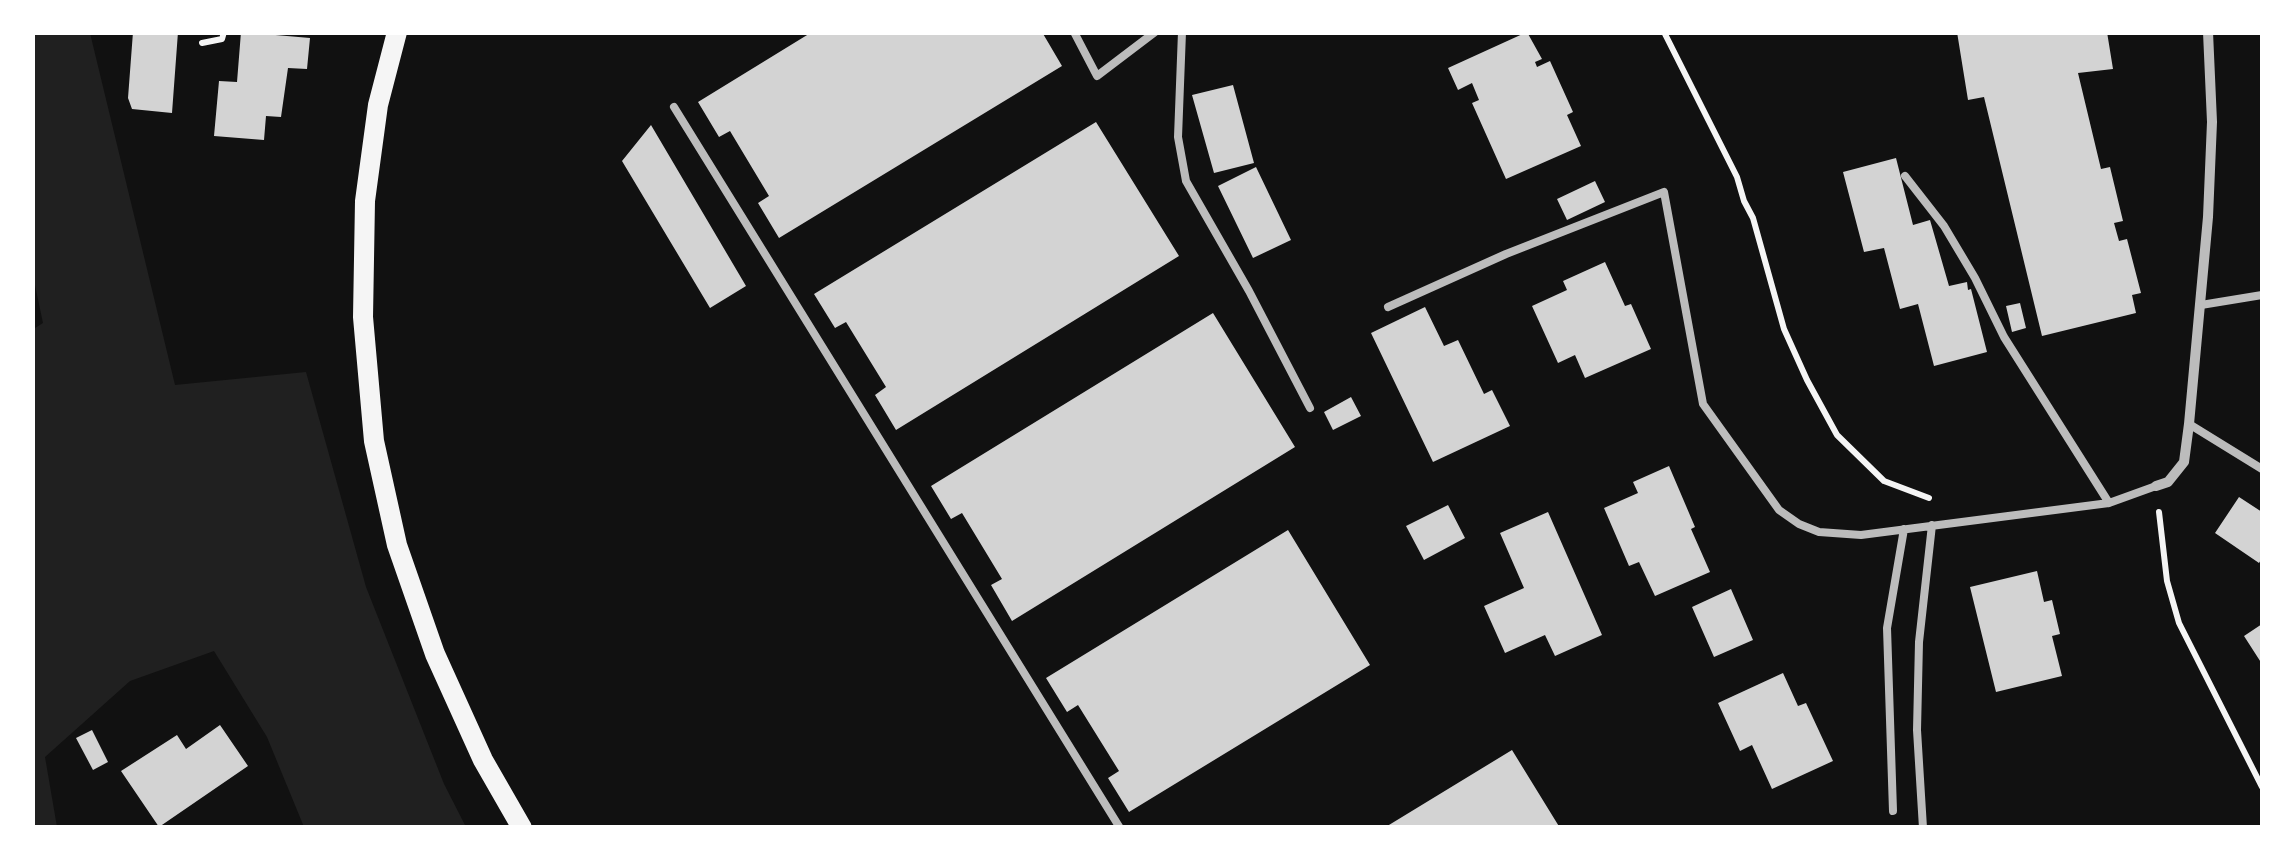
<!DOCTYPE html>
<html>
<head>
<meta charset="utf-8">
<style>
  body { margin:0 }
  #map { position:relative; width:2295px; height:860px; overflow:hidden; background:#111; font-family:"Noto Sans",sans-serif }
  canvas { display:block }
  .frame { position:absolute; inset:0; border:35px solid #fff; pointer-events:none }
</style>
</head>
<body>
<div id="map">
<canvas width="2295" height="860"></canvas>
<div class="frame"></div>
</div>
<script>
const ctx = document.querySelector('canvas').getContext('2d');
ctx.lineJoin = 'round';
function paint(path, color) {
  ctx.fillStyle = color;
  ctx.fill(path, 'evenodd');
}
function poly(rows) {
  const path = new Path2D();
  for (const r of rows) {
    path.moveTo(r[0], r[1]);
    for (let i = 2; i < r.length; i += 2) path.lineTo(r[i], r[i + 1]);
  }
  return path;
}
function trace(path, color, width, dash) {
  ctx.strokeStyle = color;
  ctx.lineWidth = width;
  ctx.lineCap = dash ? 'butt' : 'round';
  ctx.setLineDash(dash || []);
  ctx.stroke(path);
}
const green = poly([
  [32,33,90,33,175,385,306,372,366,587,444,784,466,827,304,827,267,737,214,651,130,681,45,757,57,827,33,827,32,330,43,323,32,271]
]);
const building = poly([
  [133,32,178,32,172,113,132,109,128,98],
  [241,32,310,38,307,69,288,68,281,117,266,116,264,140,214,136,219,81,237,82],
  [812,32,1042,32,1062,66,779,238,758,203,769,196,730,131,719,137,698,102],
  [1527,32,1542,59,1535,62,1537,67,1550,61,1573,112,1567,115,1581,146,1506,179,1472,103,1479,100,1472,83,1458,90,1448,68],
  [1957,32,2107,32,2113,69,2078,73,2101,169,2110,167,2123,221,2114,223,2119,241,2127,239,2141,293,2132,295,2136,313,2042,336,1984,97,1968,100],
  [1233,85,1254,163,1214,173,1192,95],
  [1096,122,1179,256,896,430,875,395,886,387,846,322,835,328,814,294],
  [651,125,746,286,710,308,622,161],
  [1896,158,1913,225,1930,220,1949,286,1967,282,1968,290,1971,289,1987,352,1934,366,1918,304,1900,309,1884,248,1864,252,1843,172],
  [1256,167,1291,240,1253,258,1218,186],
  [1595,181,1605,202,1567,220,1557,199],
  [1605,262,1625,306,1631,304,1651,349,1585,378,1575,355,1558,363,1532,306,1567,290,1563,281],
  [2020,303,2026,328,2012,332,2006,306],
  [1425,307,1444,346,1458,340,1484,394,1492,390,1510,426,1433,462,1371,333],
  [1213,313,1295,447,1012,621,991,585,1002,579,962,513,951,519,931,486],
  [1351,397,1361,416,1333,430,1324,412],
  [1669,466,1695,527,1691,529,1710,572,1655,596,1639,562,1629,566,1604,508,1638,493,1633,482],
  [2239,497,2262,512,2262,558,2259,563,2215,533],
  [1448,505,1465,538,1424,560,1406,526],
  [1548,512,1602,635,1555,656,1545,635,1505,653,1484,606,1524,588,1500,533],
  [1288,530,1370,665,1129,812,1108,778,1119,771,1078,705,1067,712,1046,678],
  [2037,571,2044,602,2052,600,2060,634,2052,636,2062,676,1996,692,1970,587],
  [1731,589,1753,640,1714,657,1692,607],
  [2262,624,2262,664,2244,636],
  [1783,673,1798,706,1806,703,1833,761,1772,789,1752,745,1740,751,1718,703],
  [220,725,248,766,159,827,121,771,177,735,186,749],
  [92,730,108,762,93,770,76,738],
  [1512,750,1560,828,1384,828]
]);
const path = poly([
  [1664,32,1737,177,1744,201,1753,218,1784,329,1807,380,1837,435,1884,481,1929,498],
  [202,43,222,39,224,32],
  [2159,512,2167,581,2179,623,2262,787]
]);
const service = poly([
  [1074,32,1097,76,1155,32],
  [1182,32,1178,137,1186,181,1249,291,1310,408],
  [674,107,1120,828],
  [1905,176,1944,226,1975,278,2004,337,2109,503],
  [2201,305,2262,295],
  [1388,307,1506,254,1664,192,1703,404,1779,510,1799,524,1819,532,1861,535,2109,503,2156,486],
  [2189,424,2262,469],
  [1893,811,1887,628,1904,529],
  [1923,828,1917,730,1919,642,1932,525]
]);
const minor = poly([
  [2156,486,2168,482,2184,462,2189,424,2208,217,2212,122,2208,32]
]);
const secondary = poly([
  [397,32,378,105,365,201,363,317,374,441,397,545,435,654,483,760,522,828]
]);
paint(green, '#202020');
paint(building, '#d3d3d3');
trace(path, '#f5f5f5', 6);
trace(service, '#bcbcbc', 8);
trace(minor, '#bcbcbc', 10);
trace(secondary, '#f5f5f5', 20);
</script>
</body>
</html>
